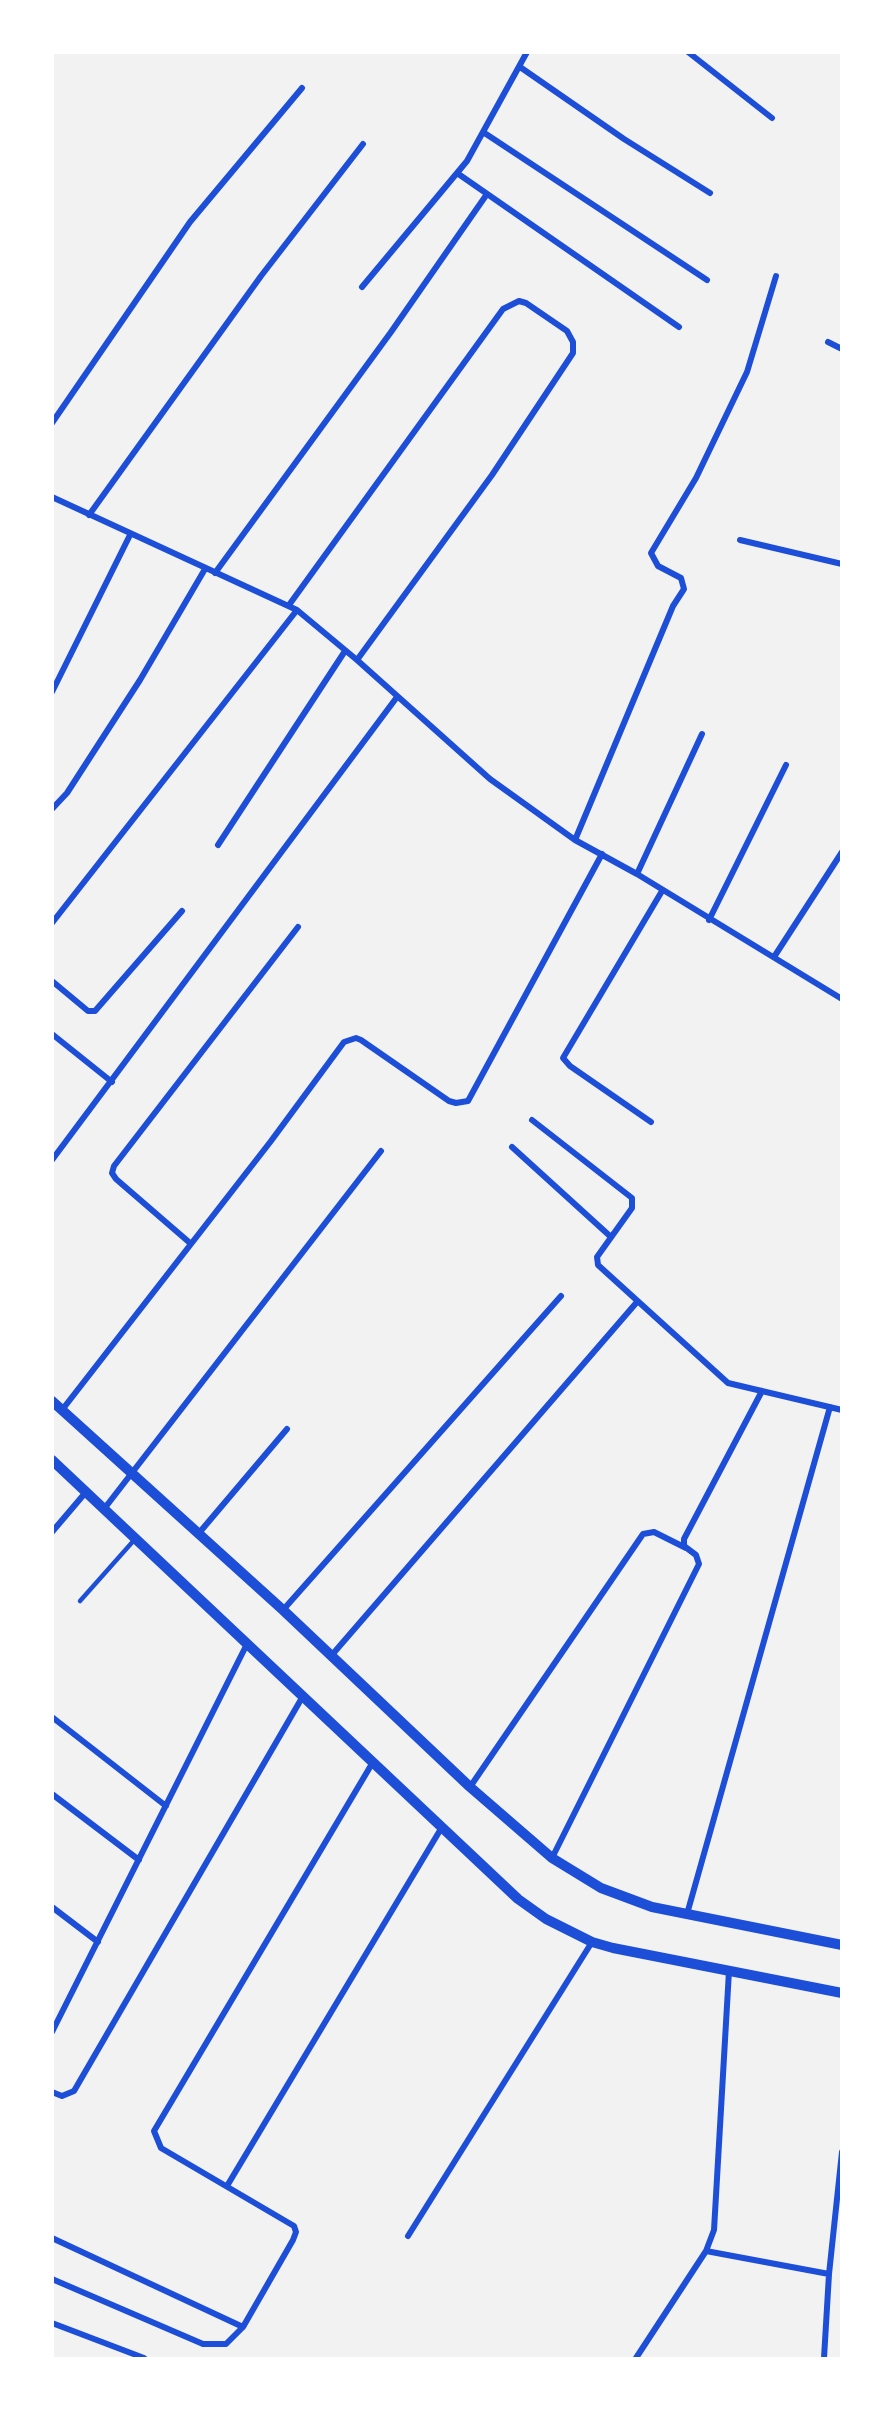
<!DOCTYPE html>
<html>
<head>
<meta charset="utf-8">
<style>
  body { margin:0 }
  #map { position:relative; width:894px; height:2411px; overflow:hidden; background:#f2f2f2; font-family:Figtree,sans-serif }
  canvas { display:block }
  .frame { position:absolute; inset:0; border:54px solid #fff; pointer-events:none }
</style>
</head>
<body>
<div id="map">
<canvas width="894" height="2411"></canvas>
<div class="frame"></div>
</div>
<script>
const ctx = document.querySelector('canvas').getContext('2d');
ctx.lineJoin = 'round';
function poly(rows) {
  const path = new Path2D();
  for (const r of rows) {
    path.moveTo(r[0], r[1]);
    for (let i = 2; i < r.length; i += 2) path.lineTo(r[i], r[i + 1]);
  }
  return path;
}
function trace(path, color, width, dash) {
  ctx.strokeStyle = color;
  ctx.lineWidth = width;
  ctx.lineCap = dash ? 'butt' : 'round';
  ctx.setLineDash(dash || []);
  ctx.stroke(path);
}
const service = poly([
  [80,1601,136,1538]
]);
const minor = poly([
  [688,52,772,118],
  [520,67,624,139,710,193],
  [483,132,707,280],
  [457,173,679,327],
  [362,287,467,161,527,52],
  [828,342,842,349],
  [52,423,190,222,302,88],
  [52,497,297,610,357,660,490,779,575,840,637,874,842,999],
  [89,515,261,276,363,144],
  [740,540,842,564],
  [215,573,391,332,487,194],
  [289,605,503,309,519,301,526,303,567,331,573,342,573,353,492,475,357,660],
  [52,692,130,535],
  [52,809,67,793,140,680,205,569],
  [575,840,673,606,684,589,681,578,658,566,651,553,696,478,747,372,776,276],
  [218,845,345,651],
  [637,874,702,734],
  [709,920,786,765],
  [52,923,297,610],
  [774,957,842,852],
  [52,981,88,1011,95,1011,182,911],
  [52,1034,112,1082],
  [532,1120,632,1198,632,1208,597,1257,598,1265,609,1275,728,1383,842,1410],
  [651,1122,570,1066,563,1058,662,891],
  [512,1147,611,1237],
  [52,1160,397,697],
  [190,1243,116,1179,112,1173,114,1166,298,927],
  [62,1410,271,1141,344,1042,356,1038,361,1040,449,1101,456,1103,468,1101,602,854],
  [104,1509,381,1151],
  [52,1532,86,1492],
  [199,1533,287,1429],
  [283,1610,561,1296],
  [331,1656,637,1302],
  [52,1717,166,1806],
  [470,1787,643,1534,654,1532,686,1548],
  [52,1794,139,1860],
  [552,1858,699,1564,696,1555,684,1546,684,1539,762,1391],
  [52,1907,98,1942],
  [687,1914,830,1407],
  [52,2032,247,1644],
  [52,2092,62,2096,74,2091,303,1696],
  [227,2186,442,1827],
  [408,2236,592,1942],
  [52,2238,243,2327],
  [706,2251,829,2274],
  [52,2279,203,2344,226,2344,243,2327,293,2240,296,2232,294,2226,161,2148,154,2131,373,1762],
  [52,2323,144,2358],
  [636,2358,706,2251,714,2230,729,1971],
  [824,2358,829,2274,842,2152]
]);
const tertiary = poly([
  [52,1401,283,1610,470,1787,552,1858,601,1888,652,1907,842,1945],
  [52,1460,518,1899,546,1919,592,1942,613,1948,842,1993]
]);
trace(service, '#1d4ed8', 4.5);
trace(minor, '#1d4ed8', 6);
trace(tertiary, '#1d4ed8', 10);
</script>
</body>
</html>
